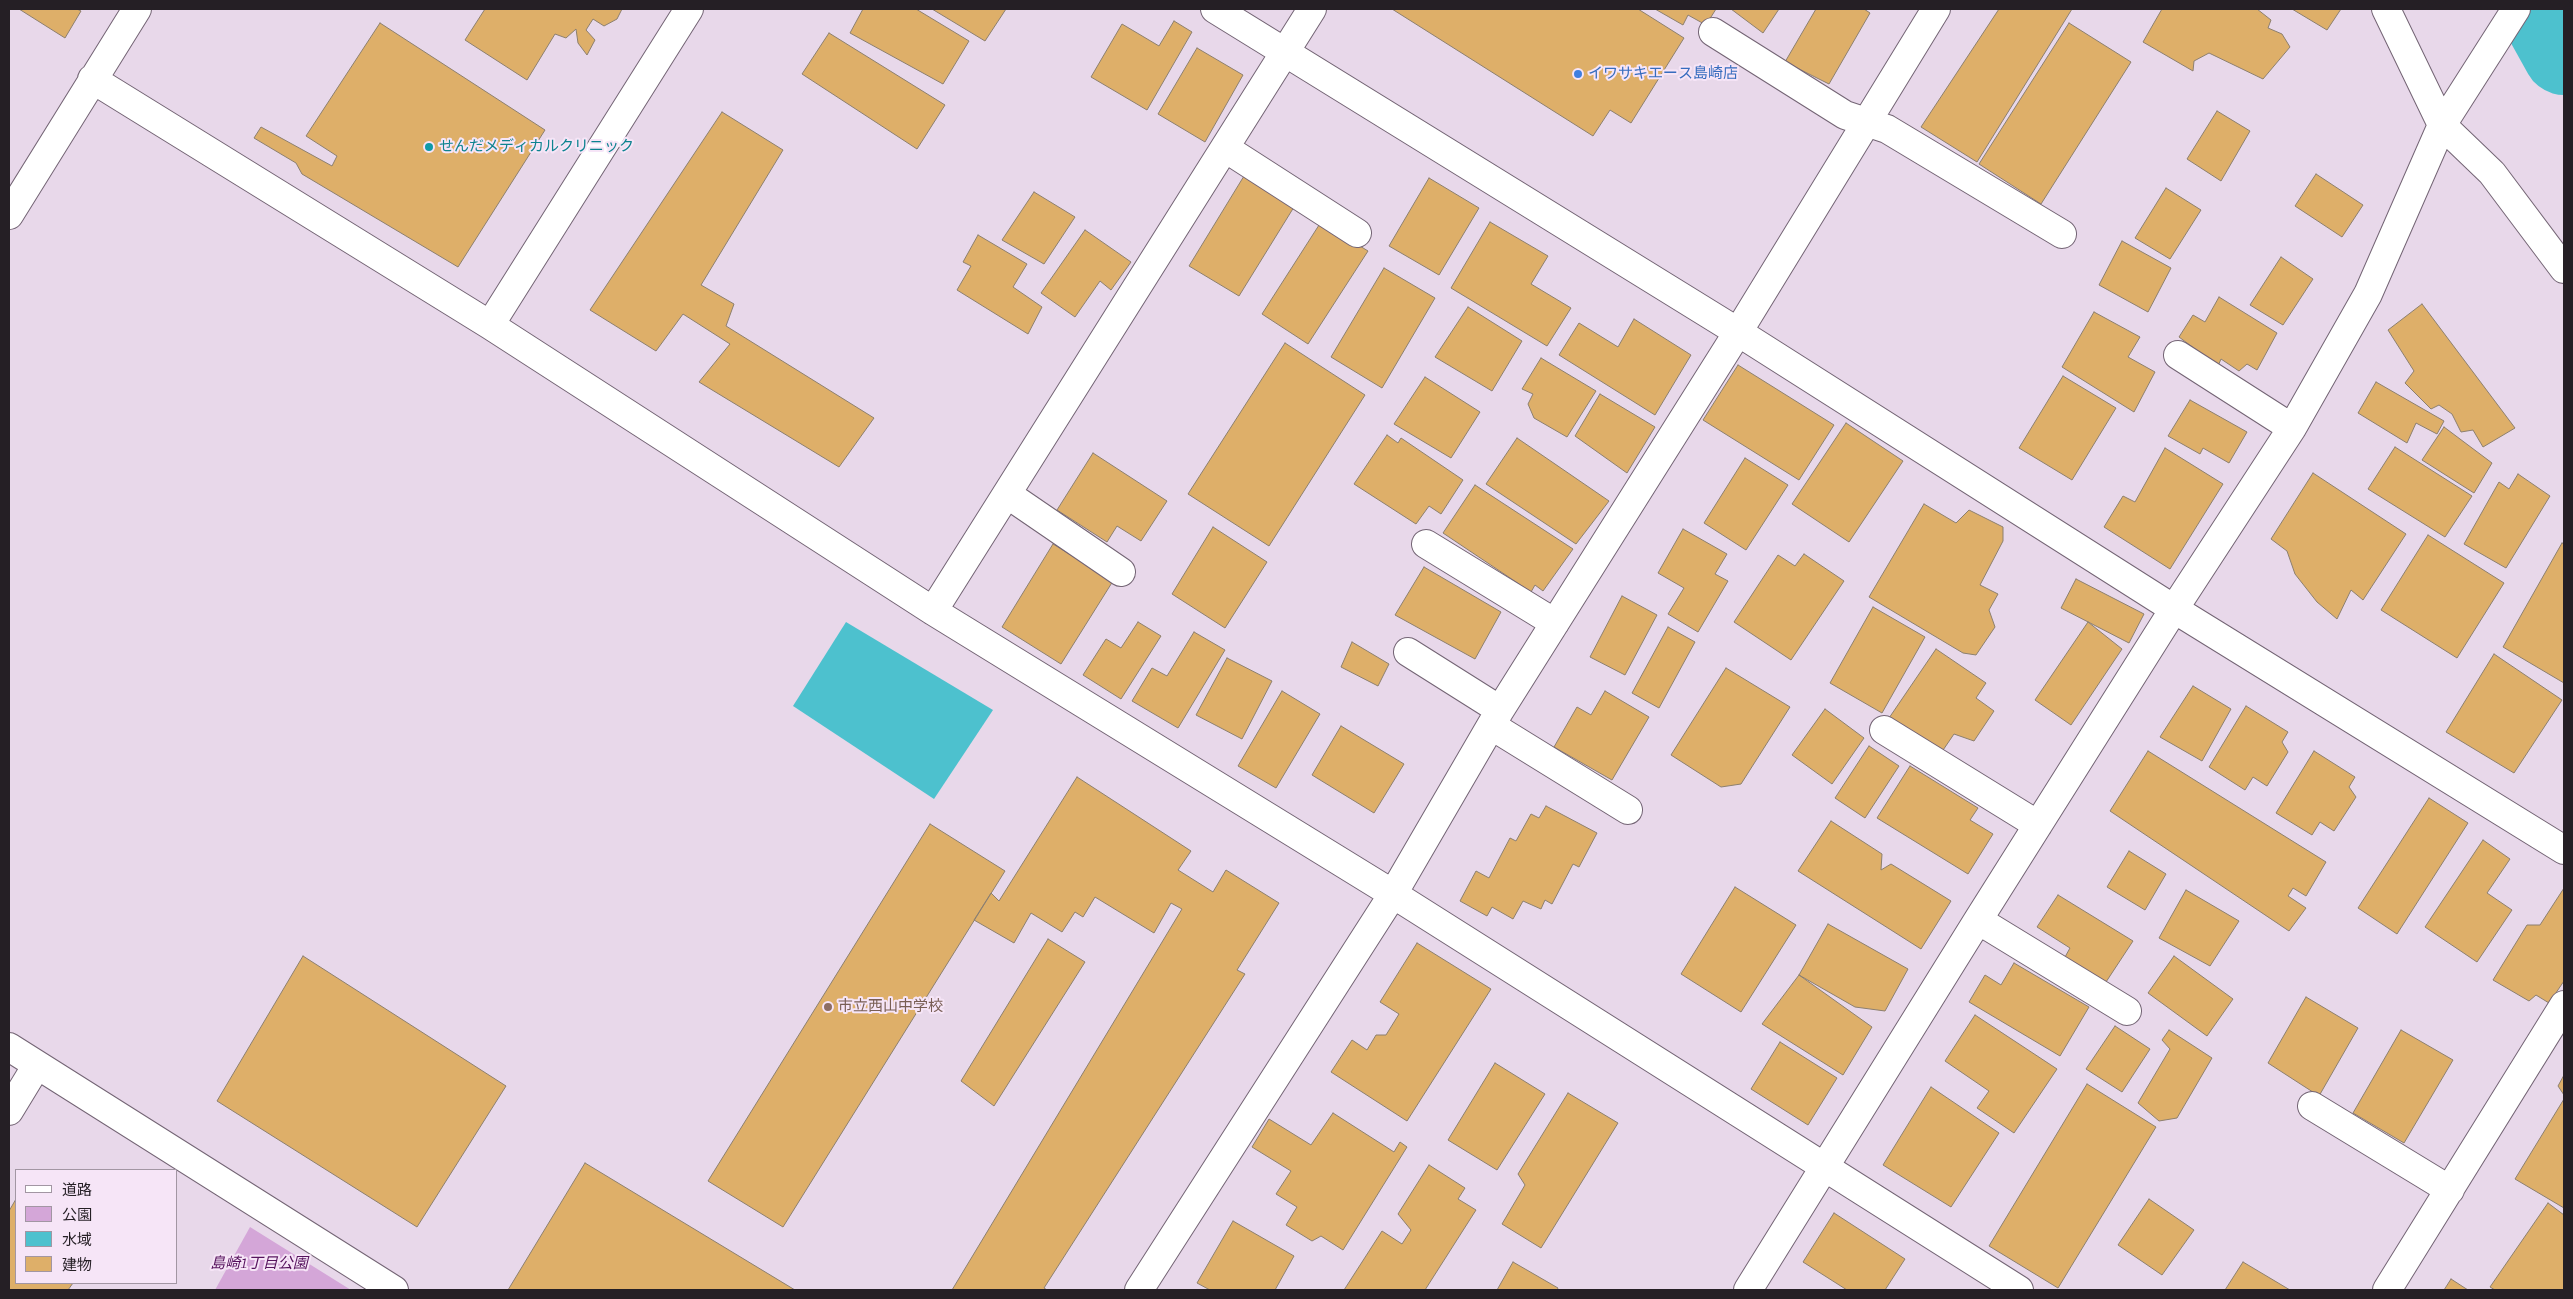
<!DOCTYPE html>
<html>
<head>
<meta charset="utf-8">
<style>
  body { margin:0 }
  #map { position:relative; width:2573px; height:1299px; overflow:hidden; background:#e8d8ea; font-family:"Source Serif 4","Noto Sans JP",serif }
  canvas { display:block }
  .frame { position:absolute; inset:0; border:10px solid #251f25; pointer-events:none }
  .legend { position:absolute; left:15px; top:1169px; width:162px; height:115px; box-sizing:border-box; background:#f6e5f7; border:1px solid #a296a3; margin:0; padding:6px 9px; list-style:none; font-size:15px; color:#251f25 }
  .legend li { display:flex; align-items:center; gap:10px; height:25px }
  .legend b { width:25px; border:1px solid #a296a3 }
</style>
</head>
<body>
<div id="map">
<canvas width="2573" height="1299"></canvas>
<div class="frame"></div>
<ul class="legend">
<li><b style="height:6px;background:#fff"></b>道路</li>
<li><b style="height:14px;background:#d4a6d8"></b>公園</li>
<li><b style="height:14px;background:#4dc1ce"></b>水域</li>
<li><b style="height:14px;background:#deaf69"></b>建物</li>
</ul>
</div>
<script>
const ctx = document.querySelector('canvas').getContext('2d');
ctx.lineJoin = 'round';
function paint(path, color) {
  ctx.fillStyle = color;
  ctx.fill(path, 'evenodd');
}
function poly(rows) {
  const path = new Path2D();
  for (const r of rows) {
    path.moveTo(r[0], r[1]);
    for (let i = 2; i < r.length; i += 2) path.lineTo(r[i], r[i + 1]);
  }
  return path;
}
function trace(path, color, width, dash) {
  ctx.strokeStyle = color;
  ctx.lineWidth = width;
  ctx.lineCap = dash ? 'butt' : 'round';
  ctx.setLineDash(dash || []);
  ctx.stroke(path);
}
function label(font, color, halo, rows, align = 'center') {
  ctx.font = font + ' "Source Serif 4","Noto Sans JP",serif';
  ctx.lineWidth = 4;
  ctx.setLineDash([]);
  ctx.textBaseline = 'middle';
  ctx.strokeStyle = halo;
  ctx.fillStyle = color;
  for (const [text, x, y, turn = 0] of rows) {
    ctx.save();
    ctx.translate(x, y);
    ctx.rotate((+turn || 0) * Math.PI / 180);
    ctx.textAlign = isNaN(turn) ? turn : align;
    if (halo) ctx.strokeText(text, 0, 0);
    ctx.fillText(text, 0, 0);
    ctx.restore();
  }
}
const green = poly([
  [250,1227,351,1290,215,1290]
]);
const water = poly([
  [846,622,993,710,934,799,793,706]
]);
const river = poly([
  [2539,9,2564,54]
]);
const building = poly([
  [19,9,77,9,81,11,65,38,19,9],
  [485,9,622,9,617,19,604,26,593,19,586,30,595,40,587,55,578,43,576,29,566,38,555,34,527,80,465,40,485,9],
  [863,9,916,9,969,41,943,84,850,33,863,9],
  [932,9,1006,9,985,41,932,9],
  [1392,9,1638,9,1684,38,1631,123,1610,110,1593,136,1392,9],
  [1655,9,1716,9,1706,25,1688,15,1683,25,1655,9],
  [1731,9,1779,9,1763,33,1731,9],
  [1816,9,1864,9,1870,13,1829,84,1785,62,1816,9],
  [1999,9,2072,9,1977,162,1921,127,1999,9],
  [2162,9,2257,9,2271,20,2268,28,2282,34,2290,47,2263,79,2209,53,2194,61,2193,71,2143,42,2162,9],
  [2292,9,2341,9,2327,30,2292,9],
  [1174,21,1192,32,1147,110,1091,77,1122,24,1159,46,1174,21],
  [380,23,545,130,458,267,302,174,296,163,254,138,261,127,332,166,337,156,306,136,380,23],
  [2069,23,2131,62,2041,204,1979,164,2069,23],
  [829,33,945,105,917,149,802,74,829,33],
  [1197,48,1243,75,1205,142,1158,114,1197,48],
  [2217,111,2250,131,2221,181,2187,159,2217,111],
  [722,112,783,150,701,285,734,304,726,326,874,418,839,467,699,382,730,344,683,314,656,351,590,310,722,112],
  [2316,174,2363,205,2342,237,2295,206,2316,174],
  [1244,176,1294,207,1239,296,1189,266,1244,176],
  [1429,178,1479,208,1439,275,1389,246,1429,178],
  [2166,188,2201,210,2170,259,2135,238,2166,188],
  [1034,192,1075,217,1044,264,1002,240,1034,192],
  [1321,222,1368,251,1308,344,1262,314,1321,222],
  [1490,222,1548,256,1531,284,1571,308,1547,346,1451,288,1490,222],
  [1085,230,1131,262,1111,290,1100,281,1075,317,1041,293,1085,230],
  [978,235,1027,264,1013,287,1042,307,1028,334,957,290,971,266,963,262,978,235],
  [2122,241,2171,268,2148,312,2099,285,2122,241],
  [2281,257,2313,279,2283,325,2250,305,2281,257],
  [1384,268,1435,298,1382,388,1331,357,1384,268],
  [2219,297,2277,333,2257,370,2247,364,2239,371,2221,359,2218,366,2179,337,2193,315,2205,322,2219,297],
  [2422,304,2515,428,2483,447,2473,430,2461,432,2452,414,2439,405,2431,409,2405,383,2414,371,2388,330,2422,304],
  [1468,307,1522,341,1492,391,1435,357,1468,307],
  [2094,312,2140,337,2128,357,2155,372,2134,412,2062,367,2094,312],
  [1634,319,1691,355,1655,415,1559,355,1579,323,1618,347,1634,319],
  [1285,343,1365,395,1269,546,1188,494,1285,343],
  [1541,358,1596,391,1567,437,1534,418,1528,404,1533,394,1522,389,1541,358],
  [1738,365,1834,425,1799,480,1703,420,1738,365],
  [2063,376,2116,408,2072,480,2019,448,2063,376],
  [1425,377,1480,412,1451,458,1394,424,1425,377],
  [2376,382,2444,421,2437,434,2416,423,2407,443,2358,413,2376,382],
  [1600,394,1655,427,1627,473,1575,436,1600,394],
  [2190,400,2247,432,2229,463,2203,448,2200,454,2168,436,2190,400],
  [1846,423,1903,461,1849,542,1792,504,1846,423],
  [2444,427,2492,463,2474,493,2422,460,2444,427],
  [1387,435,1398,443,1401,438,1463,480,1441,514,1429,506,1416,524,1354,484,1387,435],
  [1517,438,1609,501,1576,544,1486,484,1517,438],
  [2395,447,2472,496,2445,537,2368,489,2395,447],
  [2165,448,2223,484,2170,569,2104,527,2123,496,2135,502,2165,448],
  [1093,453,1167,501,1141,541,1117,526,1107,542,1057,510,1093,453],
  [1745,458,1788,485,1746,550,1704,523,1745,458],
  [2313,473,2406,534,2363,600,2351,590,2337,619,2317,602,2295,574,2287,551,2271,539,2313,473],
  [2518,474,2550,496,2506,568,2464,544,2499,482,2509,489,2518,474],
  [1475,485,1573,549,1543,591,1535,585,1531,592,1443,533,1475,485],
  [1924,504,1956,523,1969,510,2003,527,2003,541,1980,585,1998,594,1989,610,1995,627,1976,655,1963,653,1869,597,1924,504],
  [1213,527,1267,562,1225,628,1172,594,1213,527],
  [1683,529,1727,554,1715,574,1728,581,1698,632,1668,614,1684,588,1658,573,1683,529],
  [2428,535,2504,583,2457,658,2381,610,2428,535],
  [2562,543,2564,544,2564,683,2503,647,2562,543],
  [1053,544,1113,581,1061,664,1002,627,1053,544],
  [1804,554,1844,581,1791,660,1734,622,1778,555,1795,566,1804,554],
  [1424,567,1501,612,1475,659,1395,615,1424,567],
  [2076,579,2144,614,2129,643,2061,608,2076,579],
  [1622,596,1657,615,1625,675,1590,657,1622,596],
  [1873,607,1925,637,1882,713,1830,683,1873,607],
  [1138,622,1161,636,1121,699,1083,675,1106,639,1121,648,1138,622],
  [2088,622,2122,649,2071,725,2035,700,2088,622],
  [1668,627,1695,642,1659,708,1632,693,1668,627],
  [1194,632,1225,650,1178,728,1132,701,1152,668,1167,676,1194,632],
  [1352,642,1389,664,1378,686,1341,667,1352,642],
  [1936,649,1986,683,1976,698,1994,711,1974,741,1954,734,1939,756,1887,721,1936,649],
  [2494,654,2562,700,2514,773,2446,732,2494,654],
  [1227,658,1272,681,1242,739,1196,715,1227,658],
  [1726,668,1790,707,1741,784,1721,787,1671,755,1726,668],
  [2193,686,2231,709,2202,761,2160,737,2193,686],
  [1282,691,1320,714,1276,788,1238,766,1282,691],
  [1605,691,1649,717,1612,780,1554,747,1577,707,1591,715,1605,691],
  [2246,706,2288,732,2282,742,2288,752,2267,786,2253,777,2245,790,2209,767,2246,706],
  [1825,709,1864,738,1832,784,1792,755,1825,709],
  [1341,726,1404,764,1374,813,1312,775,1341,726],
  [1869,746,1899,766,1865,818,1835,798,1869,746],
  [2148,751,2326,862,2306,896,2293,888,2288,896,2306,908,2289,931,2110,811,2148,751],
  [2314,751,2355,777,2349,787,2356,797,2334,831,2320,822,2312,835,2276,813,2314,751],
  [1910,766,1978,808,1970,820,1993,834,1968,874,1877,818,1910,766],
  [1077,777,1191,851,1178,870,1213,892,1226,870,1279,903,1237,970,1245,974,1044,1288,1047,1290,952,1290,1182,909,1171,903,1154,933,1095,897,1083,917,1075,912,1062,932,1031,913,1014,943,974,920,991,893,999,901,1077,777],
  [2429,798,2468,823,2397,934,2358,908,2429,798],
  [1546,806,1597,833,1579,867,1573,864,1552,904,1545,900,1541,909,1523,901,1513,919,1492,907,1487,916,1460,901,1476,871,1489,878,1510,838,1516,841,1531,814,1539,818,1546,806],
  [1831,821,1882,854,1881,870,1891,864,1951,901,1921,949,1798,871,1831,821],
  [930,824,1005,871,783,1227,708,1181,930,824],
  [2483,840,2510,859,2487,893,2512,910,2477,962,2425,927,2483,840],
  [2129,851,2166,874,2145,910,2107,887,2129,851],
  [1735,887,1796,925,1741,1012,1681,974,1735,887],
  [2564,888,2564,981,2549,1003,2536,995,2529,1001,2493,980,2527,925,2540,925,2564,888],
  [2186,890,2239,921,2210,966,2159,938,2186,890],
  [2058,895,2133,941,2106,982,2065,957,2070,948,2037,927,2058,895],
  [1828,924,1908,969,1885,1011,1855,1007,1799,975,1828,924],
  [1048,939,1085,962,994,1106,961,1081,1048,939],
  [1417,943,1491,989,1407,1121,1331,1072,1352,1040,1367,1050,1376,1035,1386,1035,1399,1014,1380,1002,1417,943],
  [303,956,506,1086,417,1227,217,1101,303,956],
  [2174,956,2233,999,2207,1036,2148,993,2174,956],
  [2014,963,2089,1007,2060,1056,1969,1002,1985,975,2001,985,2014,963],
  [1799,975,1872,1027,1843,1075,1762,1024,1799,975],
  [2306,997,2358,1028,2319,1096,2268,1063,2306,997],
  [1975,1015,2057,1069,2014,1133,1977,1108,1989,1091,1945,1061,1975,1015],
  [2115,1026,2150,1049,2122,1092,2086,1069,2115,1026],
  [2169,1030,2212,1058,2177,1118,2159,1121,2138,1103,2170,1049,2162,1040,2169,1030],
  [2401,1030,2453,1060,2404,1143,2353,1113,2401,1030],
  [1780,1042,1837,1078,1808,1125,1751,1089,1780,1042],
  [1495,1063,1545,1094,1497,1170,1448,1140,1495,1063],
  [2564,1075,2564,1095,2558,1086,2564,1075],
  [2087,1084,2156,1127,2058,1288,1989,1246,2087,1084],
  [1931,1087,1999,1133,1951,1207,1883,1165,1931,1087],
  [1568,1093,1618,1123,1541,1248,1502,1224,1525,1185,1518,1174,1568,1093],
  [2564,1099,2564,1208,2515,1179,2564,1099],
  [1333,1113,1394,1152,1400,1142,1407,1147,1343,1250,1321,1236,1312,1241,1286,1225,1297,1207,1276,1194,1291,1171,1252,1147,1269,1119,1311,1145,1333,1113],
  [585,1163,795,1290,508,1290,585,1163],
  [1429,1165,1465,1188,1458,1199,1476,1210,1425,1290,1344,1290,1382,1231,1402,1244,1411,1230,1398,1214,1429,1165],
  [16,1199,16,1283,73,1283,68,1290,9,1290,9,1211,16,1199],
  [2149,1199,2194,1230,2162,1275,2118,1245,2149,1199],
  [2548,1203,2564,1215,2564,1290,2495,1290,2490,1287,2548,1203],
  [1834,1213,1905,1259,1885,1290,1847,1290,1803,1262,1834,1213],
  [1233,1221,1294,1256,1275,1290,1210,1290,1197,1283,1233,1221],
  [1513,1262,1558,1288,1557,1290,1497,1290,1513,1262],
  [2243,1262,2290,1290,2225,1290,2243,1262],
  [2451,1279,2468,1290,2444,1290,2451,1279]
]);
const minor = poly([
  [1215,9,1738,332,2174,609,2564,850],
  [2386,9,2442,125,2492,173,2564,269],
  [1713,32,1845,115,1887,129,2062,234],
  [92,79,490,325,933,611,1393,894,2019,1290],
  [1225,148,1357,233],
  [9,215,137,9],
  [490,325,689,9],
  [2178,355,2292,428],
  [1007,494,1121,572],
  [1426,544,1555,623],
  [933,611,1312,9],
  [1408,652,1500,710],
  [1492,726,1628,810],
  [1884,730,2038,825],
  [1978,920,2127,1011],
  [9,1047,394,1290],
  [2312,1106,2450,1190],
  [9,1111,37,1065],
  [1139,1290,1393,894,1500,710,1738,332,1936,9],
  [1748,1290,1978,920,2174,609,2292,428,2368,294,2442,125,2516,9],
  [2387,1290,2564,1005]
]);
const markers = [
  [1578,74,5,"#3f7fe0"],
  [429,147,5,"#0f9aa8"],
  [828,1007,5,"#8d6e63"]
];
const shopNames = [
  ["イワサキエース島崎店",1588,74]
];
const cultureNames = [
  ["せんだメディカルクリニック",439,147]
];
const educationNames = [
  ["市立西山中学校",838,1007]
];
const parkNames = [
  ["島崎1丁目公園",259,1264]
];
paint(green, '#d4a6d8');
paint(water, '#4dc1ce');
trace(river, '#4dc1ce', 82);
paint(building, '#deaf69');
trace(building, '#8c7f6e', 1);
trace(minor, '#736474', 30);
trace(minor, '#fff', 28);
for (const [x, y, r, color] of markers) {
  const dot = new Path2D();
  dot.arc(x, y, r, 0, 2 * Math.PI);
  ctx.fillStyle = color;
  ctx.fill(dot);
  trace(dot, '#f6e5f7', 2);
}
label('15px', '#366cbe', '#f6e5f7', shopNames, 'left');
label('15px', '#0d838f', '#f6e5f7', cultureNames, 'left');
label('15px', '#785e54', '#f6e5f7', educationNames, 'left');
label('italic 15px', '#56135d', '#f6e5f7', parkNames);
</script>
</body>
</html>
